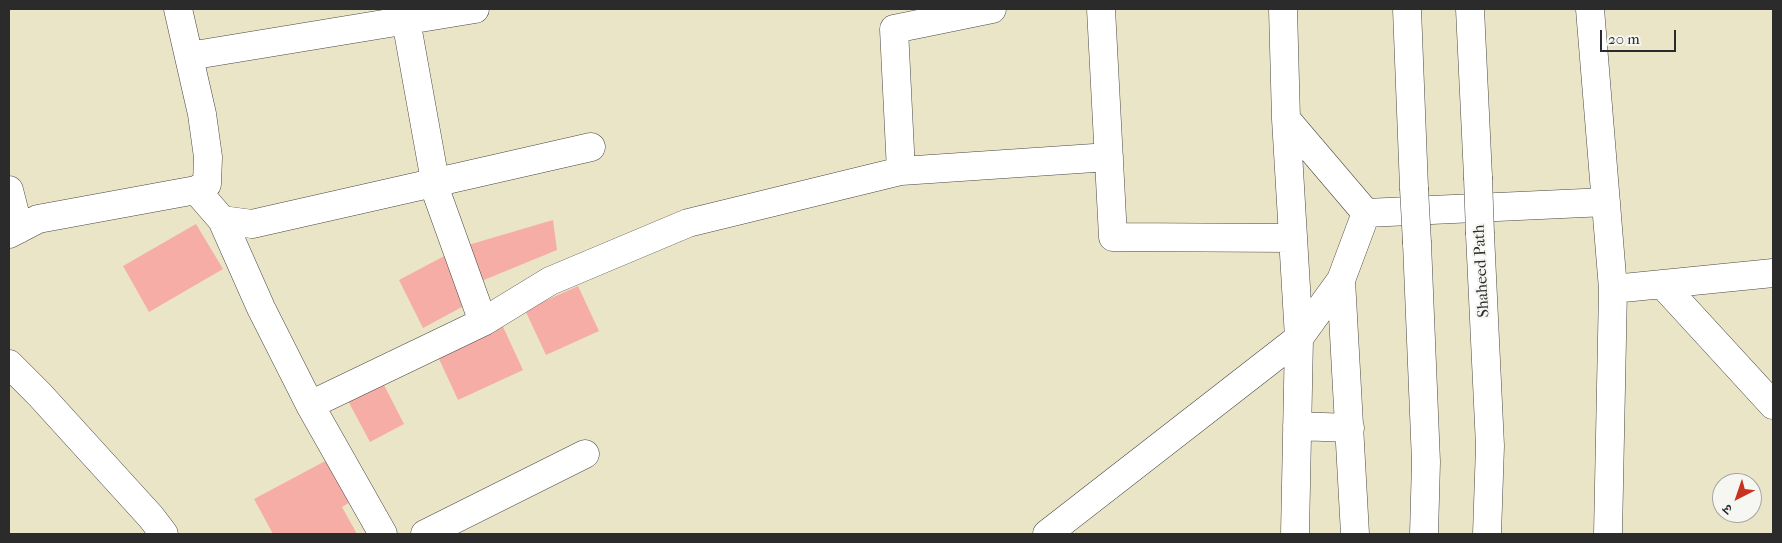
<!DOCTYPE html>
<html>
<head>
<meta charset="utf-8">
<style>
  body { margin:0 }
  #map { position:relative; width:1782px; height:543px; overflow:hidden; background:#ebe5c7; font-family:"IM FELL French Canon","Noto Serif Devanagari",serif }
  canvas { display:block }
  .frame { position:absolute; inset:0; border:10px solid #2b2b2b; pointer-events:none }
  .north { position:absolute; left:1712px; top:473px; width:50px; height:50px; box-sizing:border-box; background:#f6f6f2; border:1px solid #a5a5a2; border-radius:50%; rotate:221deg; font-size:14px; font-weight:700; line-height:20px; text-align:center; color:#2b2b2b }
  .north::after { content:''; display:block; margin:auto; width:18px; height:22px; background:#c8321e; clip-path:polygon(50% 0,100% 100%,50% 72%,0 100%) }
  .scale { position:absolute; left:1600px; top:30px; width:76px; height:22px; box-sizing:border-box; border:2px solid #2b2b2b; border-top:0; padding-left:6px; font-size:15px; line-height:18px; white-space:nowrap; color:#2b2b2b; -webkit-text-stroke:4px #f6f6f2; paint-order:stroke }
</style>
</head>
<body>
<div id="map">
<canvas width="1782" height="543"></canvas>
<div class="frame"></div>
<div class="north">उ</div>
<div class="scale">20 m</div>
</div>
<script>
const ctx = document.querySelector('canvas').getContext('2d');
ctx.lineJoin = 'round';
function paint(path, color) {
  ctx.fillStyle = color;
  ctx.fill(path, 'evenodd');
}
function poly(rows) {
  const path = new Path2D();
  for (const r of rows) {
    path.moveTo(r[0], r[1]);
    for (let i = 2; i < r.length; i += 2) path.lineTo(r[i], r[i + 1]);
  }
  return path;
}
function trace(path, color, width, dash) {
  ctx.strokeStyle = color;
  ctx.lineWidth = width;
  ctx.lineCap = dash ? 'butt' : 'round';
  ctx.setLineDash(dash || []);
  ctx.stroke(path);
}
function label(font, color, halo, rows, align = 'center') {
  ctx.font = font + ' "IM FELL French Canon",serif';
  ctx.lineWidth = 4;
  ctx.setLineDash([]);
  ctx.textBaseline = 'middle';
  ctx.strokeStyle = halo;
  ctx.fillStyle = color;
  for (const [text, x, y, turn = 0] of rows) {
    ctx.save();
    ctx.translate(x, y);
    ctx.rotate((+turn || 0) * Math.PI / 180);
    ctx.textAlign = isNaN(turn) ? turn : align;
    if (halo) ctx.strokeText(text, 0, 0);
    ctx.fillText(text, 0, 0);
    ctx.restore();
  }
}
const building = poly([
  [553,220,557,250,479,282,468,245],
  [196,224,223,269,149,312,123,266],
  [448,254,473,301,423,328,399,280],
  [578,286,599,331,546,355,525,310],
  [499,318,523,370,458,400,434,348],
  [381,379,404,424,370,442,346,397],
  [329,459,352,501,342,507,357,534,273,534,254,499]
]);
const minor = poly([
  [1101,9,1113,237,1293,238],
  [1283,9,1286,119,1366,213],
  [1590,9,1613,289,1608,534],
  [189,56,475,9],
  [1286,119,1299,338,1295,534],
  [901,171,1109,157],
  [9,190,19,229],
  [196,190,222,220,252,224,433,183,433,170,404,9],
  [1366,213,1606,202],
  [222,220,261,308,310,405,483,322,550,281,688,223,901,171,894,29,992,9],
  [9,234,38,219,196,190,207,184,208,157,202,114,178,9],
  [1341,280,1355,534],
  [1662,284,1773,405],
  [1613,289,1773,273],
  [483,322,433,183,591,147],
  [9,364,40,395,151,517,164,534],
  [310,405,383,534],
  [1297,426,1350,428],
  [425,534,585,454],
  [1047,534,1299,338,1341,280,1366,213]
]);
const highway = poly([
  [1407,9,1414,188],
  [1470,9,1478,177],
  [1480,234,1490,446,1487,534],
  [1417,243,1426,462,1424,534]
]);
const highwayBridge = poly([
  [1478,177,1480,234],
  [1414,188,1417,243]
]);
const streetNames = [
  ["Shaheed Path",1482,271,-93]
];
paint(building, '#f6ada5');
trace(minor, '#484742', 29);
trace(highway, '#484742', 29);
trace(minor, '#fff', 28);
trace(highway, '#fff', 28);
trace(highwayBridge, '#484742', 29, []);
trace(highwayBridge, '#fff', 28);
label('16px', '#2b2b2b', '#f6f6f2', streetNames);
</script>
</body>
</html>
